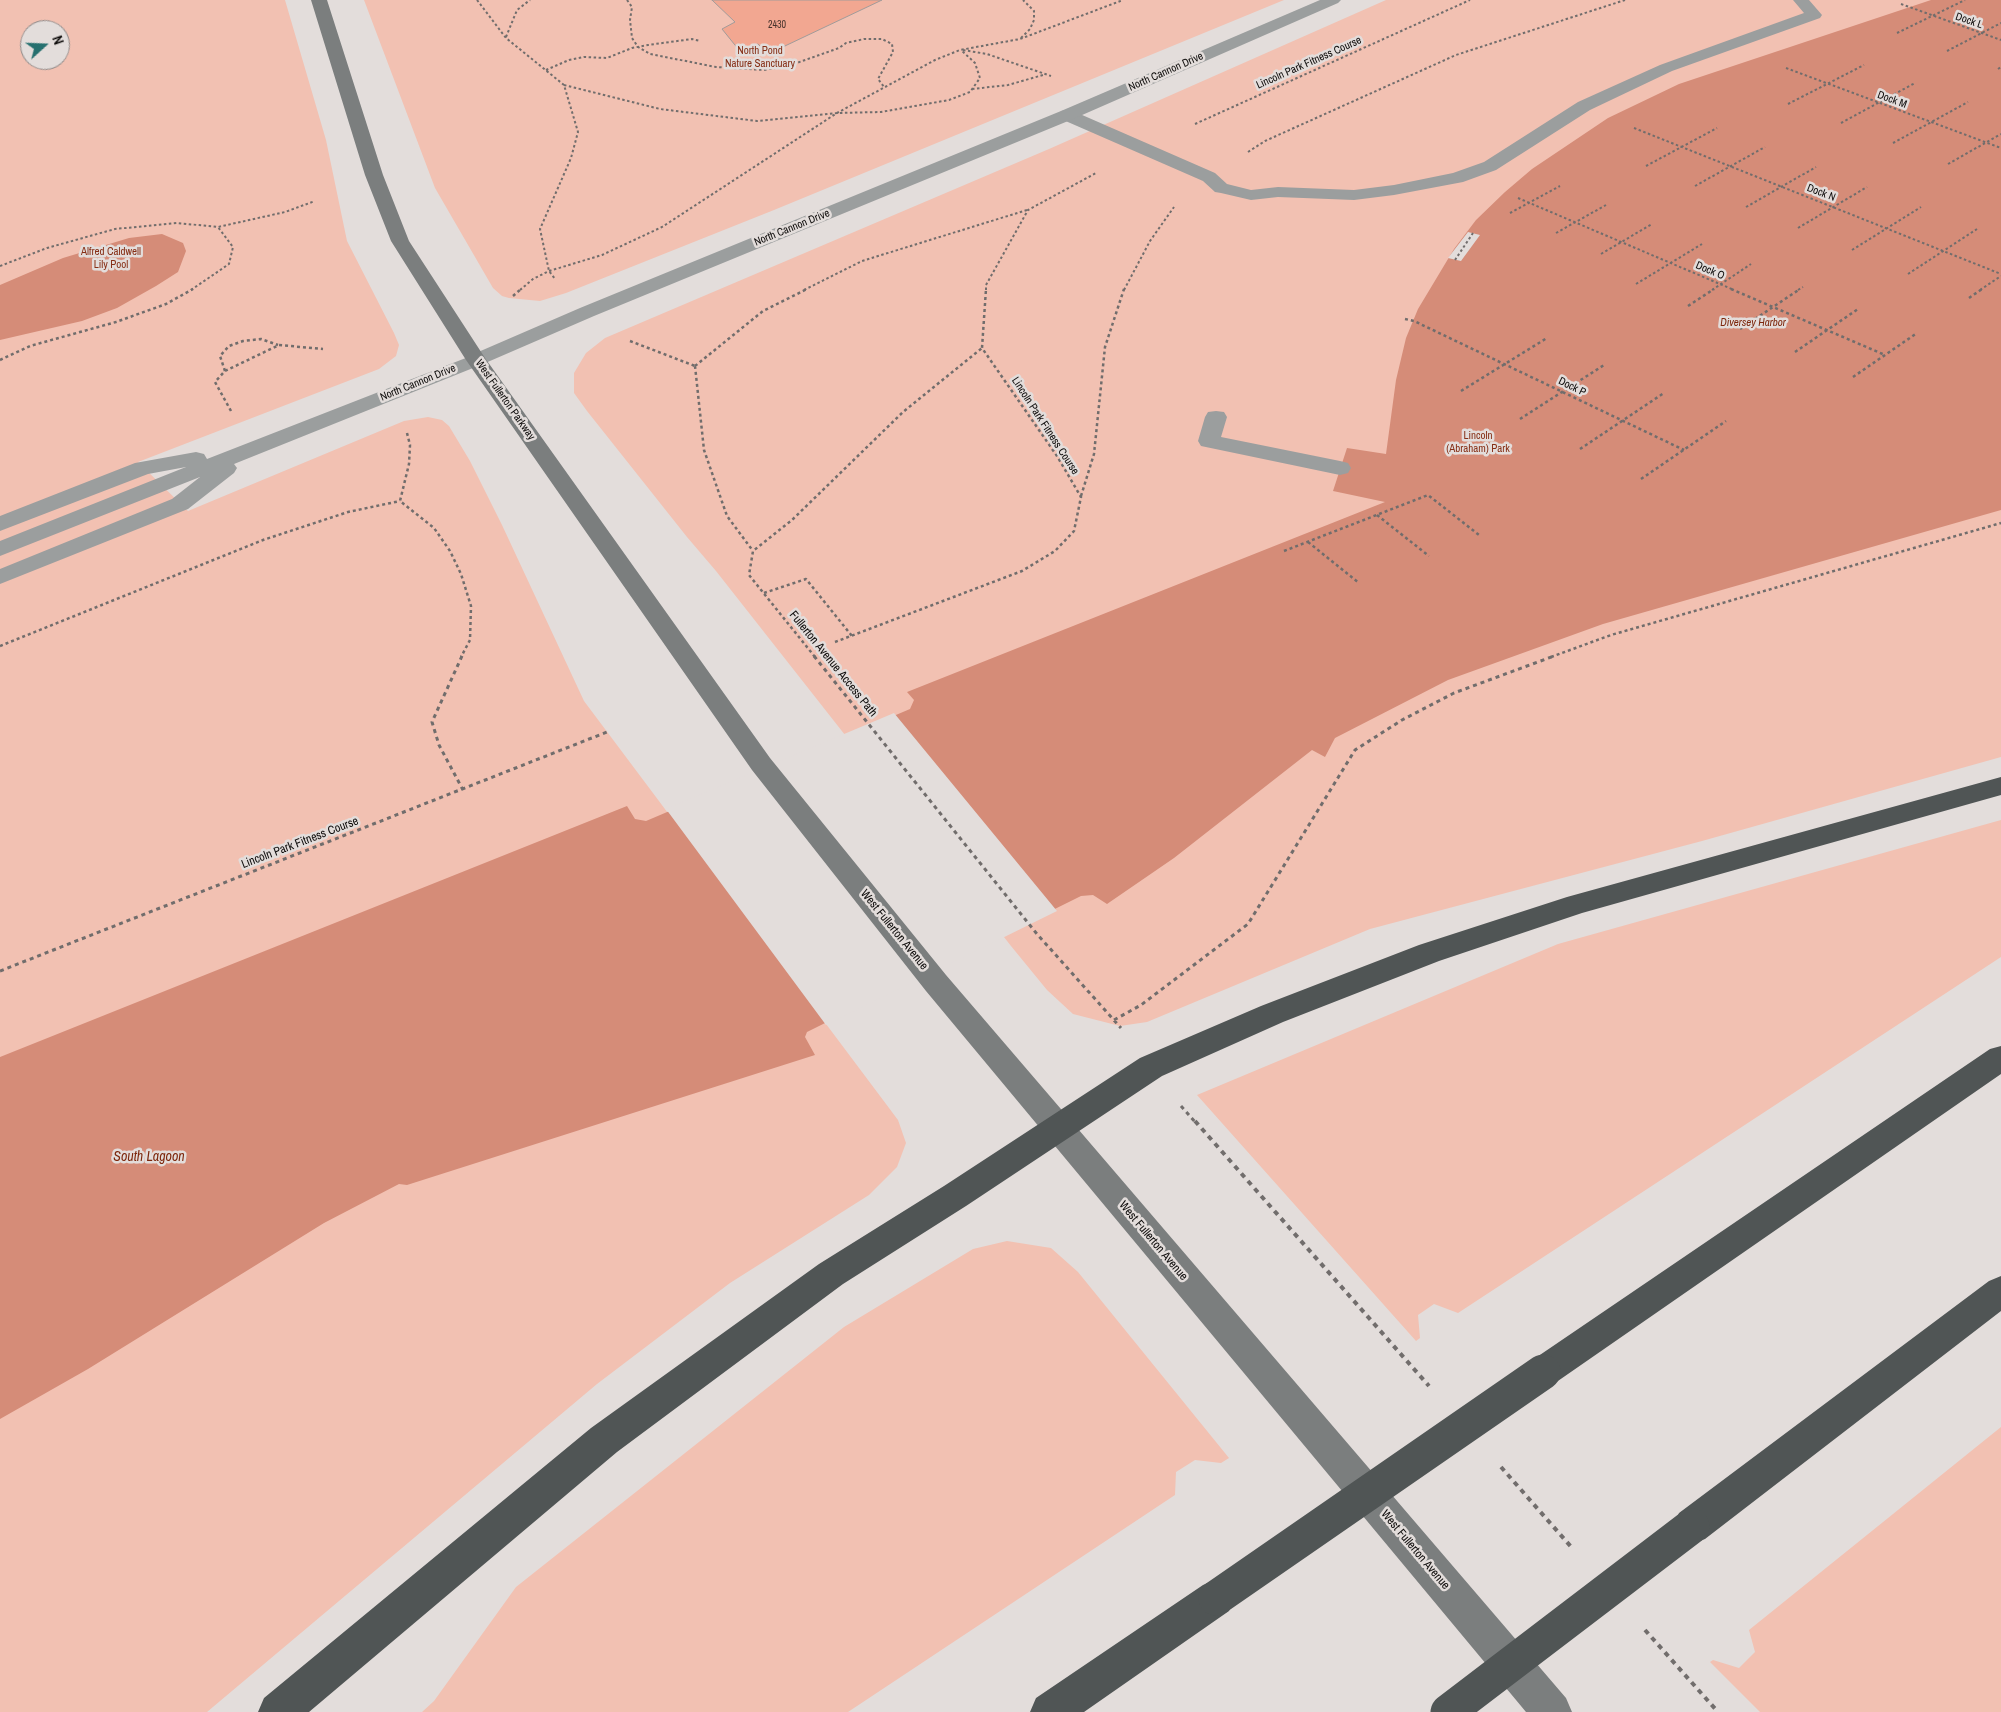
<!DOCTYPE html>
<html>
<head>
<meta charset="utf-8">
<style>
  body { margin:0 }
  #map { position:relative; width:2001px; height:1712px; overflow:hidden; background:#e3dddb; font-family:"Archivo Narrow",sans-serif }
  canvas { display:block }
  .north { position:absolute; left:20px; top:20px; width:50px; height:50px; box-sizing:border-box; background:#e3dddb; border:1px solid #8e8988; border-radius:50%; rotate:70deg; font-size:14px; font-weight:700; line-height:20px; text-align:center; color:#0e0c0b }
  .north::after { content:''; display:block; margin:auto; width:18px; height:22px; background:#26706f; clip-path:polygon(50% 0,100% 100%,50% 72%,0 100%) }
</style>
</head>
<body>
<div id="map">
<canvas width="2001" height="1712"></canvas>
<div class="north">N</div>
</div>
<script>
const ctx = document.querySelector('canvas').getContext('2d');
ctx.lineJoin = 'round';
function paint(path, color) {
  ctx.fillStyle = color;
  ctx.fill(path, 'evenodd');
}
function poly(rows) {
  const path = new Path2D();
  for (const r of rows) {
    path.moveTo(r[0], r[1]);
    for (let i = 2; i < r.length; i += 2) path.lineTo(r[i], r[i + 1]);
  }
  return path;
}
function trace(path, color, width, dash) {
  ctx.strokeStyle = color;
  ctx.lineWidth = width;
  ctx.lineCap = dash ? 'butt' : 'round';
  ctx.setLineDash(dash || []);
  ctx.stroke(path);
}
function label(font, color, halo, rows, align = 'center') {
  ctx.font = font + ' "Archivo Narrow",sans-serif';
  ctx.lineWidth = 5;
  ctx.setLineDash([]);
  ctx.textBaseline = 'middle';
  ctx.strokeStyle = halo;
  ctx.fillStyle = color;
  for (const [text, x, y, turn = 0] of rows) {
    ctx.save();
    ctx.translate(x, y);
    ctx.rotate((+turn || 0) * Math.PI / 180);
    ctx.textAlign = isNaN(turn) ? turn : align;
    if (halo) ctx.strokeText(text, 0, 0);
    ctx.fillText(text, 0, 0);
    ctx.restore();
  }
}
const green = poly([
  [0,0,285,0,326,140,347,241,394,333,399,345,396,356,379,369,138,462,188,511,404,421,428,417,442,420,449,426,470,461,502,525,584,701,898,1120,906,1143,897,1167,869,1195,730,1283,597,1384,207,1712,0,1712],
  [30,30,60,30,60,60,30,60],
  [364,0,1284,0,774,210,566,293,540,301,509,298,502,296,493,288,435,188],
  [1386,0,2001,0,2001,757,1702,841,1370,929,1147,1022,1120,1026,1073,1014,1047,990,1011,946,716,571,687,537,587,411,574,393,574,373,586,353,605,338,1049,149],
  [2001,820,2001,957,1458,1313,1434,1304,1418,1315,1420,1338,1416,1341,1197,1095,1558,944],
  [1007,1241,1051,1248,1078,1272,1229,1458,1221,1463,1195,1460,1176,1472,1175,1495,848,1712,422,1712,434,1701,516,1587,844,1327,973,1249],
  [2001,1427,2001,1712,1760,1712,1710,1662,1713,1660,1739,1668,1755,1652,1749,1630]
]);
const water = poly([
  [1931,0,2001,0,2001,510,1603,624,1448,680,1335,738,1325,757,1312,750,1174,858,1107,904,1093,895,1081,896,807,1032,805,1037,815,1055,407,1185,399,1184,324,1223,88,1369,0,1419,0,1057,627,806,635,819,646,821,910,709,914,700,907,692,1385,502,1333,491,1347,448,1386,454,1396,380,1406,338,1418,309,1454,249,1476,220,1505,192,1532,169,1608,118,1679,84],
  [162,234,183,243,186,251,178,272,156,286,117,308,82,321,0,340,0,285,63,258,129,238]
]);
const pier = poly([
  [1468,232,1480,235,1461,261,1448,258],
  [894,713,1057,911,826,1025,666,809]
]);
const building = poly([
  [712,0,882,0,768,54,758,44,739,50,722,29,735,22,712,0]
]);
const pathFar3 = poly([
  [477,0,506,38,564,85,578,132,571,158,540,229,549,271,555,279],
  [627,0,632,7,630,20,632,38,638,47,650,54,716,67,764,70,791,65,839,48,846,43,864,39,882,39,892,44,893,52,878,79,884,87],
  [1901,4,2001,40],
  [1897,33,1965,0],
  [506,37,517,10,530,0],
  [1021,38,1030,29,1034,20,1034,11,1023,0],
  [963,50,987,54,1051,76],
  [1947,51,2001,23],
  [1786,68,2001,148],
  [1998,69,2001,67],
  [546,70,569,60,584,57,607,58,632,48,648,45,692,39,700,41],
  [564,85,660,109,757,121,837,113,881,112,949,100,970,92,980,78,975,63,961,50],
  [972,89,1008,85,1043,75],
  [1788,104,1864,65],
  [1841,123,1915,83],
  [1195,124,1470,0],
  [1634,128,2001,274],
  [1893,143,1968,102],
  [1248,152,1265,141,1456,55,1625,0],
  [1948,164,2001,134],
  [1646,166,1717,128],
  [1695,186,1765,147],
  [1518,198,1734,290],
  [1746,207,1816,167],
  [1510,213,1560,186],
  [1798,228,1867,187],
  [1556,233,1606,205],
  [1852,250,1921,207],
  [1601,254,1652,224],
  [1455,260,1473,233],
  [0,266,47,248,115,229,177,223,218,227,285,212,315,201],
  [1908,274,1977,229],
  [1636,284,1702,244],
  [191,290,229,264,233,247,218,227],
  [520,290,533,279,549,271,602,255,662,227,837,113,935,60,960,50,1020,39,1123,0],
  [804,290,862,261,1027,210],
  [986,290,986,285,1028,210,1096,173],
  [1124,290,1150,241,1174,207],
  [1712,290,1751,264],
  [1798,290,1803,287],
  [1980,290,2001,276]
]);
const pathFar2 = poly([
  [1731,289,1885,355],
  [513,296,521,289],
  [1969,298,1982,289],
  [1688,306,1714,289],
  [1405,319,1414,321,1684,450],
  [1740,329,1800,289],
  [630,341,695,366],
  [1795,352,1858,309],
  [0,360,30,346,116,322,166,304,193,289],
  [695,366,763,311,807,289],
  [695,366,704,450,727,516,753,551],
  [225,371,220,356,229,346,243,341,261,339,278,345],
  [1853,377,1917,333],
  [1461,391,1547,338],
  [231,411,215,382,225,371,279,345,323,349],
  [1520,419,1604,365],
  [407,433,410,445,409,464,400,501,434,528,450,551,461,574,471,606,470,640,461,657],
  [1580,449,1664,393],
  [1641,479,1726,421],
  [1081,496,1094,454,1105,347,1124,289],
  [1377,515,1429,556],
  [1308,542,1359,583],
  [1284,551,1428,495,1479,535],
  [764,593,806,579,852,636],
  [835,642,1022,571,1055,551,1074,531,1081,497,1057,456,982,348,986,289],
  [0,646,263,540,348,512,400,501],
  [815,657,749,575,753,551,792,520,903,412,982,348],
  [1551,657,1611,635,2001,523]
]);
const pathFar1 = poly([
  [462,656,432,722,439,745,463,790],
  [814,656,1037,934,1121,1028],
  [0,971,607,732],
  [1114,1020,1141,1005,1248,924,1355,750,1402,720,1454,693,1554,656],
  [1181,1106,1196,1123]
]);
const path = poly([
  [1195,1121,1429,1386],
  [1501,1467,1573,1549],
  [1645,1630,1718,1712]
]);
const service = poly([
  [1793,0,1809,0,1822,15,1820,18,1672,71,1590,110,1496,170,1463,182,1394,195,1354,200,1278,197,1251,200,1221,193,1215,192,1203,181,1061,119,1059,115,1061,111,1067,110,1073,111,1215,173,1227,184,1251,190,1278,187,1354,190,1394,185,1453,173,1484,162,1578,102,1660,65,1804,13,1793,0],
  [476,354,483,356,486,360,483,364,234,464,237,468,234,473,188,509,0,584,0,569,172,499,200,477,0,556,0,541,186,467,148,474,0,531,0,516,135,463,196,452,204,454,207,459,476,354],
  [1216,411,1224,412,1227,417,1221,437,1340,461,1348,463,1351,468,1348,473,1340,475,1201,446,1198,441,1205,417,1208,412,1216,411]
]);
const minor = poly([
  [1320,0,1341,0,1338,3,1073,119,594,316,483,364,476,366,469,364,466,360,469,356,580,308,1061,111,1320,0]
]);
const secondary = poly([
  [311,0,327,0,383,175,409,241,485,358,770,758,946,975,1566,1698,1572,1712,1526,1712,926,991,752,770,466,360,391,241,365,175,311,0]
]);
const motorway = poly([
  [2001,777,2001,795,1582,913,1439,961,1283,1022,1162,1076,966,1206,843,1284,617,1452,309,1712,258,1712,264,1698,591,1428,819,1264,944,1186,1140,1058,1261,1006,1419,945,1567,897,2001,777],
  [2001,1046,2001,1074,1555,1383,1543,1388,1531,1383,1526,1372,1531,1361,1990,1049,2001,1046],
  [2001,1276,2001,1311,1705,1539,1692,1544,1679,1539,1673,1526,1679,1513,1989,1281,2001,1276],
  [1216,1579,1229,1585,1235,1598,1229,1611,1084,1712,1030,1712,1036,1698,1203,1585,1216,1579]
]);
const motorwayBridge = poly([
  [1216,1598,1543,1372],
  [1448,1712,1692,1526]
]);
const numberNames = [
  ["2430",777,25]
];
const farStreetnames = [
  ["Dock L",1969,21,19],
  ["Lincoln Park Fitness Course",1309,63,-24],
  ["North Cannon Drive",1166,72,-24],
  ["Dock M",1892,100,20],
  ["Dock N",1821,193,21],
  ["North Cannon Drive",792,228,-22],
  ["Dock O",1710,271,23],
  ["North Cannon Drive",418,383,-22],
  ["Dock P",1572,387,26],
  ["West Fullerton Parkway",505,400,55],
  ["Lincoln Park Fitness Course",1045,426,57]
];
const farParknames = [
  ["North Pond",760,51],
  ["Nature Sanctuary",760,64],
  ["Alfred Caldwell",111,252],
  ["Lily Pool",111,265],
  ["Lincoln",1478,436],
  ["(Abraham) Park",1478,449]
];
const farWaternames = [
  ["Diversey Harbor",1753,323]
];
const streetNames = [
  ["Fullerton Avenue Access Path",833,664,51],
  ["Lincoln Park Fitness Course",300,843,-21],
  ["West Fullerton Avenue",894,930,51],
  ["West Fullerton Avenue",1153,1241,50],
  ["West Fullerton Avenue",1415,1550,50]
];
const waterNames = [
  ["South Lagoon",149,1157]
];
paint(green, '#f2c1b2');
paint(water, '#d58c78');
paint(pier, '#e3dddb');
paint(building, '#f2a791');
trace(building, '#a19b9a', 1);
trace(pathFar3, '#716d6c', 2, [2.5, 2.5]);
trace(pathFar2, '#716d6c', 2.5, [3, 3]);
trace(pathFar1, '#716d6c', 3, [4, 4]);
trace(path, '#716d6c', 4, [5, 5]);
paint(service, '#9b9e9e');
paint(minor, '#9b9e9e');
paint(secondary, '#7b7e7e');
paint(motorway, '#505555');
trace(motorwayBridge, '#505555', 35);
label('10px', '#47332c', null, numberNames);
label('11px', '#0e0c0b', '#e3dddb', farStreetnames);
label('11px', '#862f16', '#e3dddb', farParknames);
label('italic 11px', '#7d270c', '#e3dddb', farWaternames);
label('12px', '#0e0c0b', '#e3dddb', streetNames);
label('italic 14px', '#7d270c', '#e3dddb', waterNames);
</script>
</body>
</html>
